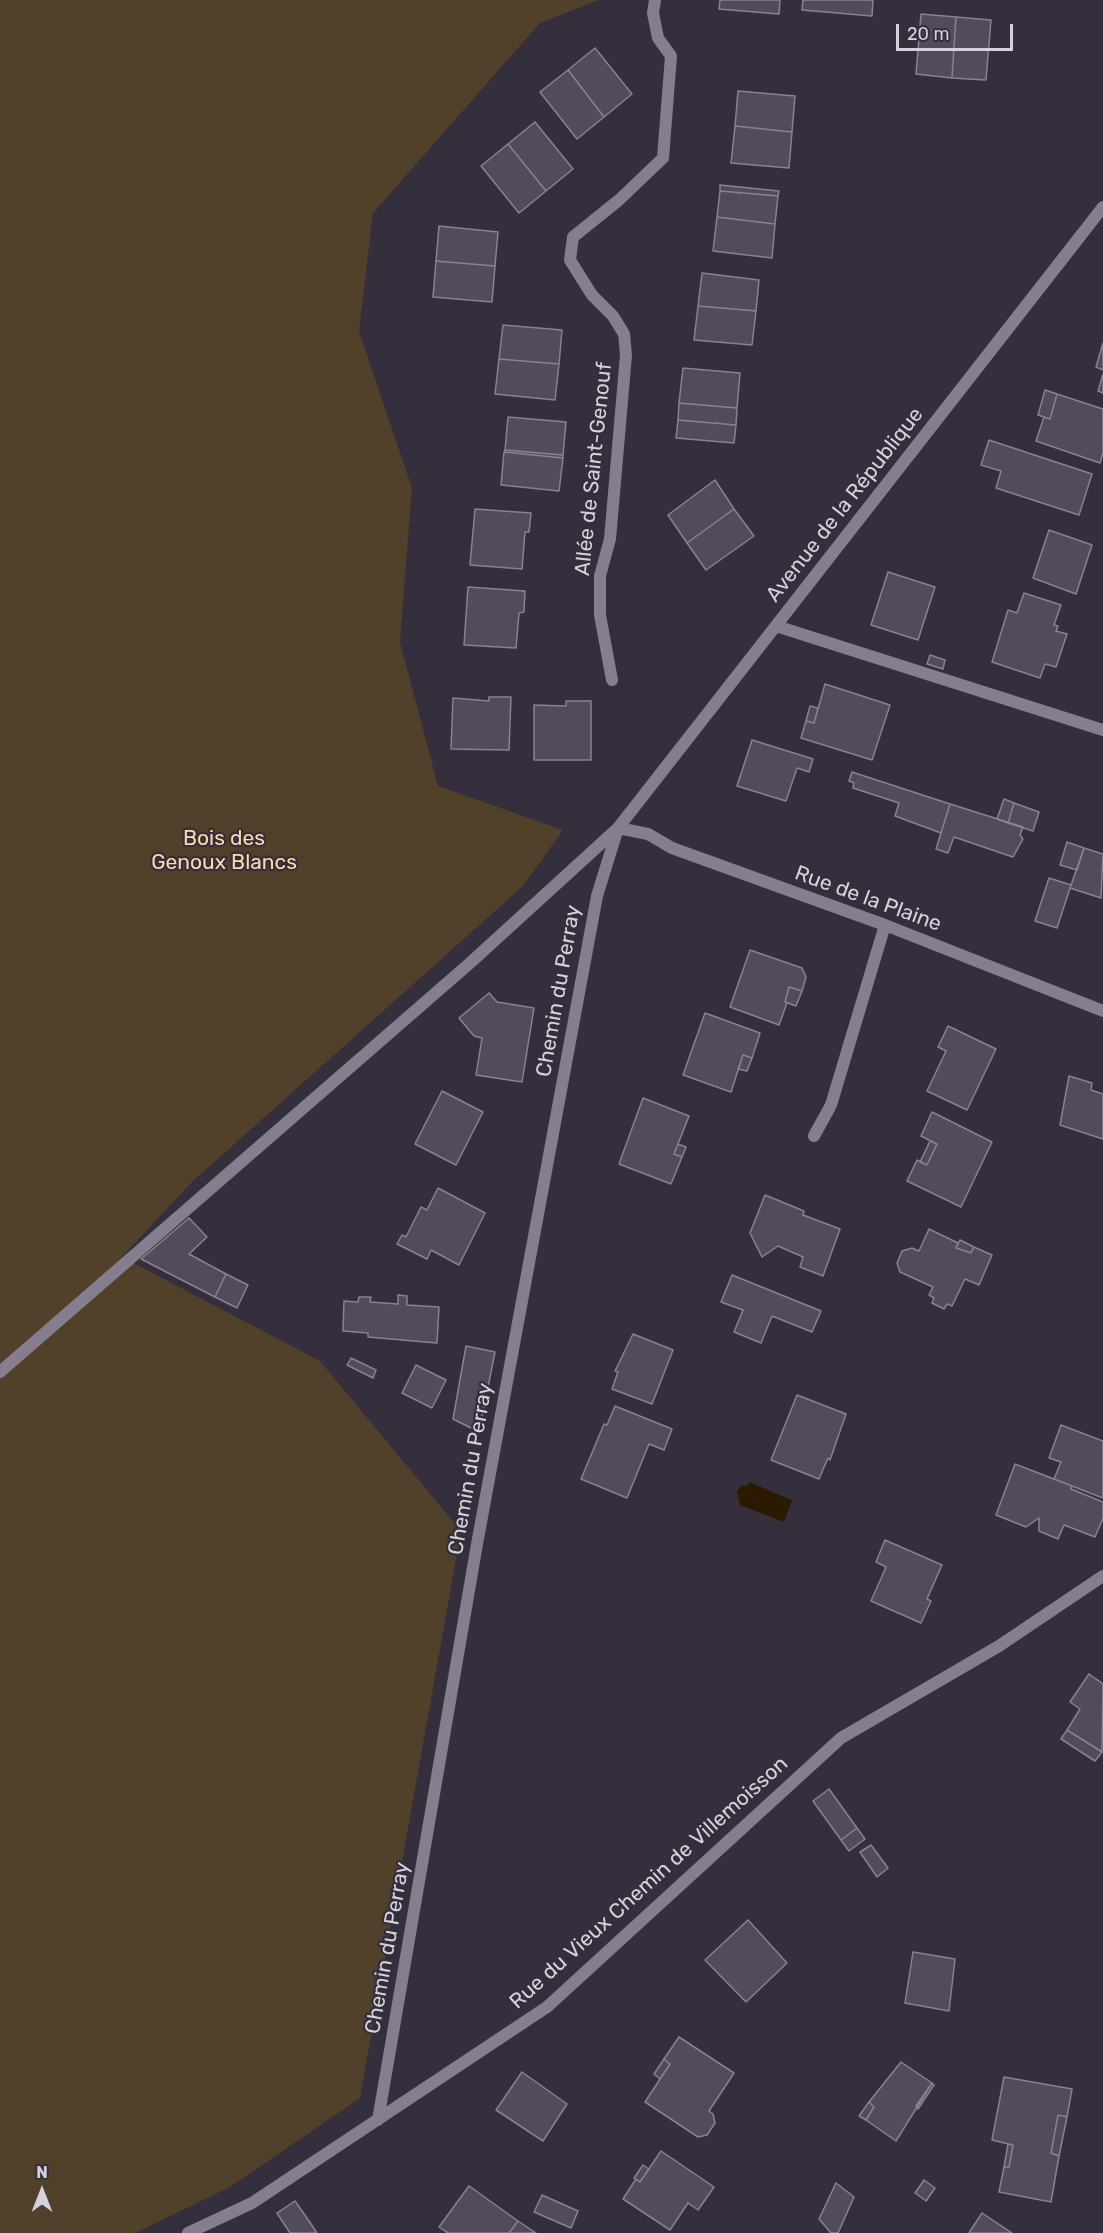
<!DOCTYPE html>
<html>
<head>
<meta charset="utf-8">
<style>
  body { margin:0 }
  #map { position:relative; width:1103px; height:2233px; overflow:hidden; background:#352e3c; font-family:Rubik,sans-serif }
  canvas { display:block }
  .north { position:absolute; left:12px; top:2161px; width:60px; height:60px; -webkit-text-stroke:4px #352e3c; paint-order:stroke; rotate:0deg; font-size:16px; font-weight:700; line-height:24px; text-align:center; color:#d6d2db }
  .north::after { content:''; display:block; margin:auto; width:21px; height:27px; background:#d6d2db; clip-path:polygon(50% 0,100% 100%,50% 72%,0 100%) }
  .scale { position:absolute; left:896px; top:24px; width:117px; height:27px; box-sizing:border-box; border:3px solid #d6d2db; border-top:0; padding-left:8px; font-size:18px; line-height:21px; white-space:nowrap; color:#d6d2db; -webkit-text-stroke:4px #352e3c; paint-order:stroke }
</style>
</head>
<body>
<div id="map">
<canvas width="1103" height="2233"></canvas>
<div class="north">N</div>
<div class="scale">20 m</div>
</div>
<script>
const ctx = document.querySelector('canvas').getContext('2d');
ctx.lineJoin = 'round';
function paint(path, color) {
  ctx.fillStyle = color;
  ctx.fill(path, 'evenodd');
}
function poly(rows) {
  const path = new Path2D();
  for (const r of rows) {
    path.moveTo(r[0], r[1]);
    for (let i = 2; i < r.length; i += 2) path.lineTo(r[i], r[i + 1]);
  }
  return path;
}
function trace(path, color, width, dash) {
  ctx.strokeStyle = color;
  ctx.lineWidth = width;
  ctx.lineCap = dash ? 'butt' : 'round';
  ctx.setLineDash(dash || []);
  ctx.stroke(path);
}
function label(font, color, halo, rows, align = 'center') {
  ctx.font = font + ' Rubik,sans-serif';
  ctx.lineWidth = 4.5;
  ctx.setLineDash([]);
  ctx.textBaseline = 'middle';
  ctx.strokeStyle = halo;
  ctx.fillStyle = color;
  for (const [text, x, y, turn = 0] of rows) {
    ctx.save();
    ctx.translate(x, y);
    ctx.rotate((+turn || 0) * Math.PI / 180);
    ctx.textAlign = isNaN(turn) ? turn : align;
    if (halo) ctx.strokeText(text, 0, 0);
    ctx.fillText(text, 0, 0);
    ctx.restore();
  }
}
const green = poly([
  [0,0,599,0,540,23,373,213,359,331,412,488,400,642,438,786,563,830,523,886,192,1182,122,1257,320,1361,461,1531,360,2098,230,2187,135,2233,0,2233]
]);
const water = poly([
  [749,1482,792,1500,784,1522,740,1505,737,1491,742,1486,747,1486]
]);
const building = poly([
  [720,0,780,0,779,14,719,9,720,0],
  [803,0,873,0,872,16,802,10,803,0],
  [921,14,956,17,952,78,916,74,921,14],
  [956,17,991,20,986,80,952,78,956,17],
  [595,48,632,94,604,117,568,70,595,48],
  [568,70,604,117,577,139,540,92,568,70],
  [738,91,795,96,792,132,735,126,738,91],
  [535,122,573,169,546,191,508,144,535,122],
  [735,126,792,132,789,168,731,163,735,126],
  [508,144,546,191,519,213,481,166,508,144],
  [720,185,779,191,778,196,720,191,720,185],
  [720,191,778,196,775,224,717,217,720,191],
  [717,217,775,224,772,258,713,251,717,217],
  [439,226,498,232,495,266,436,261,439,226],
  [436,261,495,266,492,302,433,297,436,261],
  [702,273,759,280,756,311,698,306,702,273],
  [698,306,756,311,752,345,694,340,698,306],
  [503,325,562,330,559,364,499,359,503,325],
  [1103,343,1103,370,1096,367,1103,343],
  [499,359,559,364,555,400,495,394,499,359],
  [683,368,740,373,737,408,679,403,683,368],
  [1103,374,1103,393,1098,391,1103,374],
  [1045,390,1057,394,1050,419,1038,415,1045,390],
  [1057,394,1103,409,1103,453,1100,463,1036,441,1044,417,1050,419,1057,394],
  [679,403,737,408,736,425,678,420,679,403],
  [508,417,566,422,563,455,505,450,508,417],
  [678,420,736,425,734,443,676,438,678,420],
  [989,440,1092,474,1079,515,996,488,1001,471,981,465,989,440],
  [505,450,563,455,563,458,504,452,505,450],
  [504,452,563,458,559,491,501,485,504,452],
  [715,480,734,509,687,543,668,515,715,480],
  [475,509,531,513,529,532,525,532,522,569,470,565,475,509],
  [734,509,754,536,706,570,687,543,734,509],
  [1049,530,1092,545,1076,594,1033,578,1049,530],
  [888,572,935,587,918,640,871,625,888,572],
  [468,587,525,591,524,612,519,613,516,648,464,645,468,587],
  [1024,593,1061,605,1054,625,1058,626,1056,631,1067,634,1056,667,1045,664,1040,678,992,662,1008,610,1017,613,1024,593],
  [930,655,945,660,943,669,927,664,930,655],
  [825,684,890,705,872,760,801,738,806,721,814,723,825,684],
  [489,697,511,697,509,750,451,749,453,698,489,701,489,697],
  [566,701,591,701,591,760,534,760,534,705,566,706,566,701],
  [810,706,818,708,814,723,806,721,810,706],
  [752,740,813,759,809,772,797,768,786,801,737,786,752,740],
  [852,772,950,804,941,833,895,816,899,803,853,788,854,783,849,781,852,772],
  [1004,799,1014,803,1008,823,997,819,1004,799],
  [1014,803,1039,812,1033,831,1008,823,1014,803],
  [950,804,1023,827,1020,835,1023,839,1013,857,954,837,948,853,936,849,950,804],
  [1067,842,1084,848,1077,870,1060,865,1067,842],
  [1084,848,1103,854,1101,898,1070,888,1084,848],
  [1049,878,1071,885,1057,928,1035,921,1049,878],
  [750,950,802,968,806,977,802,991,789,987,785,1002,787,1003,779,1025,730,1007,750,950],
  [789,987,802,991,796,1006,785,1002,789,987],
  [489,993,497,1002,534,1008,522,1082,476,1075,482,1038,474,1036,459,1018,489,993],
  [705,1013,760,1033,752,1058,743,1055,731,1092,683,1075,705,1013],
  [948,1026,996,1049,967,1110,927,1091,946,1051,938,1047,948,1026],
  [743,1055,752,1058,747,1071,738,1069,743,1055],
  [1069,1076,1092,1083,1091,1090,1103,1094,1103,1139,1060,1125,1069,1076],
  [442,1091,483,1112,456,1165,415,1144,442,1091],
  [643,1098,689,1116,674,1154,682,1157,671,1184,619,1164,643,1098],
  [932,1112,992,1142,961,1207,907,1181,917,1160,927,1165,937,1144,921,1136,932,1112],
  [930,1141,937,1144,927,1165,920,1162,930,1141],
  [678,1144,686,1147,682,1157,674,1154,678,1144],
  [438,1188,485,1213,459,1265,431,1250,427,1259,397,1244,402,1235,406,1237,421,1207,427,1210,438,1188],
  [765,1195,804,1211,803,1215,840,1229,823,1276,800,1267,803,1257,778,1246,762,1257,750,1233,765,1195],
  [189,1218,207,1237,189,1254,226,1274,215,1297,141,1259,189,1218],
  [929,1229,958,1243,956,1248,971,1253,974,1247,992,1255,979,1285,965,1279,952,1306,947,1304,944,1309,932,1303,934,1298,929,1295,933,1287,900,1272,897,1263,902,1251,912,1248,919,1251,929,1229],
  [960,1240,974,1247,971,1253,956,1248,960,1240],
  [226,1274,248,1285,237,1308,215,1297,226,1274],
  [732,1275,821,1311,812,1332,772,1316,761,1343,734,1332,743,1310,721,1302,732,1275],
  [398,1295,407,1296,407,1305,439,1307,437,1343,368,1337,368,1333,343,1331,344,1301,358,1302,359,1297,371,1297,370,1302,398,1304,398,1295],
  [633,1334,673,1350,652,1404,612,1389,618,1372,615,1371,633,1334],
  [466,1346,495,1352,479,1432,453,1419,466,1346],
  [351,1358,376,1370,373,1378,347,1365,351,1358],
  [416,1365,446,1380,432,1408,402,1393,416,1365],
  [797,1395,846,1414,830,1460,828,1458,819,1479,771,1460,797,1395],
  [615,1406,672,1429,664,1450,649,1444,627,1498,581,1479,604,1424,607,1425,615,1406],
  [1061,1425,1103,1441,1103,1498,1054,1479,1061,1462,1049,1458,1061,1425],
  [1015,1464,1072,1486,1071,1489,1103,1502,1103,1518,1095,1537,1064,1525,1058,1539,1039,1531,1039,1518,1026,1527,996,1515,1015,1464],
  [885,1540,942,1565,927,1599,931,1601,921,1623,871,1601,886,1567,876,1562,885,1540],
  [1089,1674,1103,1684,1102,1752,1067,1730,1080,1709,1070,1702,1089,1674],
  [1067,1730,1102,1752,1095,1761,1061,1739,1067,1730],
  [829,1789,857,1828,841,1840,813,1801,829,1789],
  [857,1828,865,1839,849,1851,841,1840,857,1828],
  [871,1845,888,1868,877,1877,860,1852,871,1845],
  [748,1920,787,1963,746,2002,705,1960,748,1920],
  [913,1952,955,1959,949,2011,905,2003,913,1952],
  [679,2037,734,2073,709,2111,713,2114,715,2123,707,2135,698,2137,645,2102,670,2064,664,2059,679,2037],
  [664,2059,670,2064,660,2079,654,2074,664,2059],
  [901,2062,932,2083,896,2141,866,2120,874,2107,869,2102,901,2062],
  [522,2072,567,2104,543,2141,496,2110,522,2072],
  [1004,2077,1072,2089,1067,2117,1058,2115,1051,2153,1059,2156,1051,2202,999,2192,1004,2167,1009,2167,1013,2145,992,2140,1004,2077],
  [932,2083,934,2085,918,2109,916,2106,932,2083],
  [869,2102,874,2107,866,2120,859,2116,869,2102],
  [1058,2115,1067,2117,1059,2156,1051,2153,1058,2115],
  [1008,2144,1013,2145,1009,2167,1004,2167,1008,2144],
  [661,2151,714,2187,698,2210,688,2203,670,2230,623,2199,636,2179,640,2182,661,2151],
  [643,2165,649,2169,640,2182,634,2178,643,2165],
  [924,2180,935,2188,926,2201,915,2193,924,2180],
  [836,2183,854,2197,838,2233,831,2233,819,2219,836,2183],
  [469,2186,518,2221,509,2233,448,2233,439,2227,469,2186],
  [542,2195,578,2211,571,2228,534,2212,542,2195],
  [295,2201,311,2224,317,2233,290,2233,277,2213,295,2201],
  [982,2213,1012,2233,969,2233,982,2213],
  [518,2221,536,2233,509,2233,518,2221]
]);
const service = poly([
  [776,626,1103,730],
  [0,1372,470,963,618,828]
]);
const minor = poly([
  [612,680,600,615,600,576,610,539,626,355,624,334,613,316,592,295,570,260,573,237,619,200,663,158,671,56,658,38,653,13,655,0],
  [814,1136,831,1105,885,925],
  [378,2120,477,1544,597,896,618,828,648,834,672,848,885,925,1103,1011]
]);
const tertiary = poly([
  [618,828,1103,207],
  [188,2233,252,2203,547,2007,841,1738,999,1646,1103,1576]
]);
const streetNames = [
  ["Allée de Saint-Genouf",594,469,-84],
  ["Avenue de la République",845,505,-52],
  ["Rue de la Plaine",868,899,20],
  ["Chemin du Perray",559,991,-80],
  ["Chemin du Perray",471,1469,-80],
  ["Rue du Vieux Chemin de Villemoisson",649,1883,-42],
  ["Chemin du Perray",388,1948,-80]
];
const parkNames = [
  ["Bois des",224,839],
  ["Genoux Blancs",224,863]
];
paint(green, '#51412a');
paint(water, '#2b1a00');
paint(building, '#524b5a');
trace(building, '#8a8293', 1.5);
trace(service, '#867e8f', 12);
trace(minor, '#867e8f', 12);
trace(tertiary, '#867e8f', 12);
label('21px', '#d6d2db', '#352e3c', streetNames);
label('21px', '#fbdaa9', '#352e3c', parkNames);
</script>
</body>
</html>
